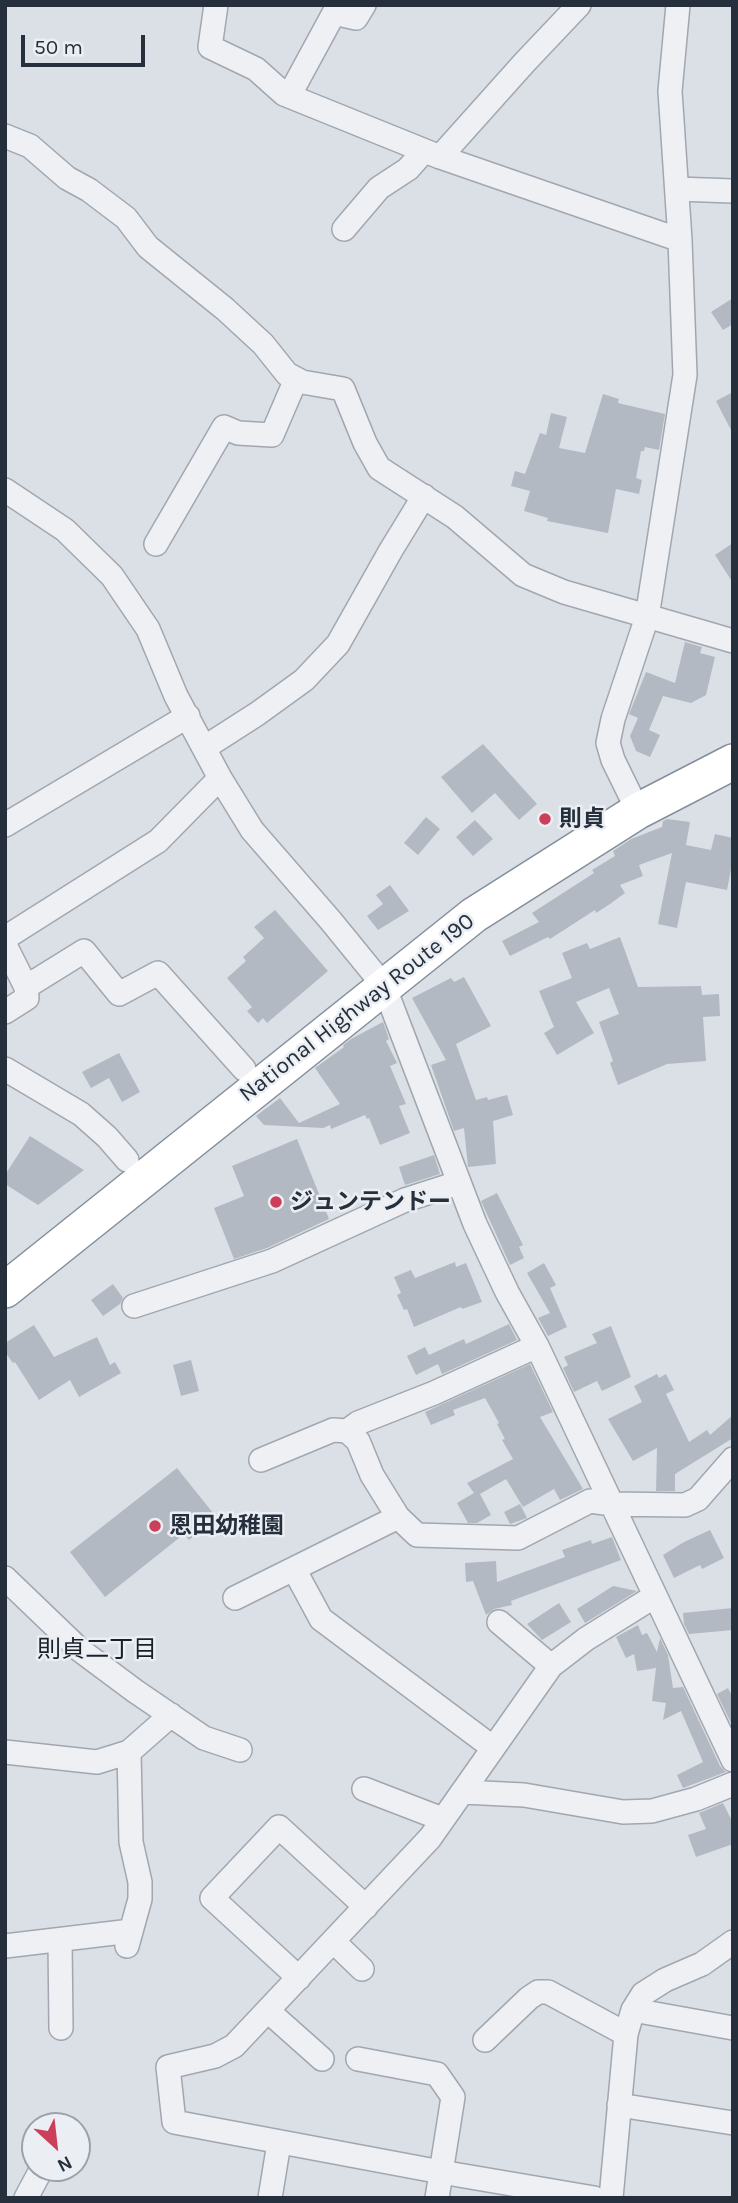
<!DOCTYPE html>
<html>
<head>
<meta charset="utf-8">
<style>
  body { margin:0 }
  #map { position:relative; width:738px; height:2203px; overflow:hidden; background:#dbe0e6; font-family:Karla,sans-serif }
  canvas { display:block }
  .frame { position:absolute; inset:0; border:7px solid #262f3c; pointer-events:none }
  .north { position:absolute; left:21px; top:2112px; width:70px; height:70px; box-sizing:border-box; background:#ebeff4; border:2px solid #9ca2aa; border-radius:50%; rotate:153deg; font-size:19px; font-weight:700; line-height:28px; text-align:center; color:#262f3c }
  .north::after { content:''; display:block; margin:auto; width:24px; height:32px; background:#cc3f5a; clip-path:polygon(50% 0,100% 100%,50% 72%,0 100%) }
  .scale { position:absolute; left:21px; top:35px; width:124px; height:32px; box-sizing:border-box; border:4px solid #262f3c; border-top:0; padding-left:9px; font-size:21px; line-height:24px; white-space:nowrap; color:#262f3c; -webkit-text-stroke:5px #ebeff4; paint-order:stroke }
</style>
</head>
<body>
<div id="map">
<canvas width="738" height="2203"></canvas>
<div class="frame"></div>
<div class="north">N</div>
<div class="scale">50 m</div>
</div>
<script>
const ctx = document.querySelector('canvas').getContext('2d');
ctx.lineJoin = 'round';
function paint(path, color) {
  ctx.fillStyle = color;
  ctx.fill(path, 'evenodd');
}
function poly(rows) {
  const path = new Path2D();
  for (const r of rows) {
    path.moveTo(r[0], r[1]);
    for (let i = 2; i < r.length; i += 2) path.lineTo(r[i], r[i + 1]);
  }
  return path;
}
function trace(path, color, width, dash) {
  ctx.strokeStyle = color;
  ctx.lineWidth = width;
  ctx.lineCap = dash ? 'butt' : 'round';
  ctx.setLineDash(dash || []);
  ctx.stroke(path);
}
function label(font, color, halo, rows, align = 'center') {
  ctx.font = font + ' Karla,"Noto Sans JP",sans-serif';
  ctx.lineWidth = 5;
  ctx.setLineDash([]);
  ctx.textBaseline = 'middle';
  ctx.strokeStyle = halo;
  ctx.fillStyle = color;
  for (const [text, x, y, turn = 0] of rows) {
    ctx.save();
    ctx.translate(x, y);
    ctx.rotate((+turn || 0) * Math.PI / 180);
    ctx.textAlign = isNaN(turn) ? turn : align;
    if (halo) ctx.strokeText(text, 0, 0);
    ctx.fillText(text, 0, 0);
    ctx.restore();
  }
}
const building = poly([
  [733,298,733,324,723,330,711,312],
  [733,392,733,434,716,401],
  [603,394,619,399,618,403,665,414,659,450,645,447,644,451,641,451,636,478,642,480,639,494,616,489,608,533,547,521,548,518,524,511,530,491,511,486,515,471,525,474,540,433,546,435,551,413,567,417,559,448,585,453],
  [733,543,733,583,715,555],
  [685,642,702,647,700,653,715,657,706,695,691,703,663,696,649,730,660,735,650,757,636,751,630,736,638,718,629,714,646,672,675,683],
  [483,744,537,804,519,820,495,793,472,813,441,777],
  [426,817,440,829,418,855,404,843],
  [667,819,690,822,686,845,711,850,715,834,733,838,733,859,727,890,686,882,677,928,658,924,672,853,639,865,643,876,620,885,625,893,610,904,596,913,595,910,550,939,548,937,510,956,502,941,539,922,532,913,594,873,592,870,615,856,613,851,631,839,662,827,663,821],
  [475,820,493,839,473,856,456,837],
  [390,885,409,911,378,930,367,916,383,904,376,895],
  [275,910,328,971,267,1023,263,1018,258,1023,247,1011,252,1007,227,978,246,961,243,957,264,938,254,927],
  [620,937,638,987,701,986,702,995,719,994,720,1016,703,1017,706,1061,667,1064,618,1085,610,1063,613,1061,599,1022,619,1014,609,988,576,1002,594,1033,557,1055,544,1033,554,1027,539,991,572,978,562,953,587,943,590,949],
  [464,977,491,1026,456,1044,476,1100,487,1097,488,1100,507,1095,513,1115,493,1121,496,1164,468,1167,464,1128,454,1131,431,1065,446,1060,412,998,451,978,454,982],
  [383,1022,389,1039,386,1041,397,1063,390,1066,406,1104,399,1106,410,1133,380,1145,369,1118,367,1119,365,1115,331,1129,330,1125,323,1128,264,1125,256,1116,280,1098,299,1123,340,1104,315,1068,344,1047,343,1045,351,1039],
  [119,1053,140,1092,122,1102,109,1078,91,1088,82,1072],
  [30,1136,84,1170,38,1205,5,1184,5,1175],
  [297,1139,329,1219,267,1248,234,1259,214,1208,244,1196,232,1166],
  [434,1155,440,1174,405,1185,399,1167],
  [497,1193,523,1245,519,1247,524,1258,510,1265,481,1201],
  [455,1262,456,1267,466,1263,482,1302,462,1309,461,1307,414,1327,407,1309,404,1310,397,1295,401,1293,394,1277,411,1270,415,1278],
  [544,1263,556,1285,550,1288,567,1327,548,1336,538,1318,550,1313,527,1273],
  [113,1284,123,1298,120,1304,103,1316,91,1300],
  [509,1324,517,1340,442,1374,438,1364,416,1375,407,1356,425,1347,429,1355,464,1339,466,1344],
  [34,1325,54,1357,97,1337,110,1365,115,1362,121,1373,79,1397,70,1380,39,1400,15,1362,13,1363,5,1352,5,1343],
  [611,1326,631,1377,602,1391,597,1381,574,1392,563,1368,568,1365,564,1357,597,1343,592,1334],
  [191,1360,199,1391,181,1396,173,1365],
  [530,1364,553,1412,540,1417,583,1489,560,1500,554,1489,523,1507,506,1479,480,1494,491,1515,477,1523,468,1523,457,1503,474,1493,467,1483,513,1459,502,1440,505,1439,497,1424,499,1423,485,1398,453,1410,455,1415,431,1425,425,1412],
  [657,1374,659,1378,666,1374,674,1390,666,1394,689,1442,707,1430,710,1435,733,1415,733,1438,675,1474,675,1491,656,1491,657,1448,633,1461,608,1419,642,1402,634,1386],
  [177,1468,217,1518,189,1540,184,1534,105,1597,70,1552],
  [520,1504,527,1518,510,1524,504,1512],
  [710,1530,724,1558,702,1569,700,1565,674,1578,663,1555,684,1542],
  [612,1537,621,1560,511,1601,512,1605,494,1609,486,1615,473,1581,466,1582,465,1563,496,1561,497,1582,565,1557,562,1550,591,1540,592,1544],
  [613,1586,637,1591,585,1623,577,1609],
  [559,1603,571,1622,542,1640,527,1624],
  [733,1608,733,1630,689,1634,684,1624,683,1613],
  [638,1625,642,1635,647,1633,657,1652,660,1638,668,1655,673,1688,683,1687,720,1766,726,1772,683,1788,677,1775,703,1762,681,1711,663,1720,666,1703,652,1701,656,1668,637,1671,634,1654,626,1658,616,1637],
  [728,1688,733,1698,733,1727,717,1694],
  [723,1803,733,1823,733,1844,696,1857,688,1835,706,1829,699,1813]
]);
const minor = poly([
  [216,5,210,47,256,69,284,94,440,157,680,240],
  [289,96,334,13,356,18,364,5],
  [5,136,30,146,67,178,89,190,126,218,148,247,225,309,263,344,287,374,302,382,343,389,365,443,379,468,455,517,523,575,564,592,733,641],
  [440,157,525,62,579,5],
  [677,189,733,191],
  [344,229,379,188,408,169,424,151],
  [5,490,65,530,112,576,148,629,176,696,220,778,252,830,331,921,384,986,475,1224,507,1292,537,1346,733,1760],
  [156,544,224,427,238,433,272,435,296,379],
  [204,748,257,714,304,680,338,644,391,550,424,496],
  [638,811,613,760,608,743,613,719,647,617,685,375,680,240,670,91,678,5],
  [5,825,188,716],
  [5,938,158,841,220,778],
  [5,945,26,987,27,998,5,1012],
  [26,987,84,951,119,994,158,973,244,1069],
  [5,1069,81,1114,107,1137,127,1160],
  [134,1306,272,1261,405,1200,458,1183],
  [347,1431,358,1423,434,1393,537,1346],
  [261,1460,333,1430,347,1431,358,1441,372,1475,398,1517],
  [294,1569,321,1619,492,1747],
  [5,1578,80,1650,135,1691,204,1738,240,1750],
  [235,1598,398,1517,417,1535,518,1538,590,1501,612,1504,685,1505,698,1499,733,1459],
  [499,1622,551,1666],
  [5,1752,97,1762,129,1752,171,1715],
  [364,1789,442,1819],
  [463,1792,524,1795,623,1812,652,1811,696,1799,733,1784],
  [60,1940,61,2028],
  [333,1941,362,1969],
  [5,1946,131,1931],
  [127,1946,140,1899,140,1882,131,1842,129,1752],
  [299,1978,212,1898,279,1827,366,1907],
  [633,2010,733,2028],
  [268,2011,322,2059],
  [485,2040,529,1998,538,1992,548,1992,626,2034],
  [358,2059,437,2074,453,2097,437,2198],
  [619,2105,733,2123],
  [26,2198,42,2168],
  [270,2198,279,2143],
  [594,2198,441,2172,174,2122,168,2067,215,2056,234,2046,430,1838,551,1666,586,1639,655,1596],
  [611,2198,626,2034,633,2010,643,1994,665,1980,702,1964,733,1942]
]);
const highway = poly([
  [5,1290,474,915,638,811,733,762]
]);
const markers = [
  [545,819,7,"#cc3f5a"],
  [276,1202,7,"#cc3f5a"],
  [155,1526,7,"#cc3f5a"]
];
const poiNames = [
  ["則貞",559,819],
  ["ジュンテンドー",290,1202],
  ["恩田幼稚園",169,1526]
];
const streetNames = [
  ["National Highway Route 190",357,1008,-38]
];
const neighbourhoodNames = [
  ["則貞二丁目",97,1650]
];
paint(building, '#b3b9c2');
trace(minor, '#a1a7b0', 26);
trace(highway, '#838e9c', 38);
trace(minor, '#eef0f4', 23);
trace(highway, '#fff', 35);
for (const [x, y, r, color] of markers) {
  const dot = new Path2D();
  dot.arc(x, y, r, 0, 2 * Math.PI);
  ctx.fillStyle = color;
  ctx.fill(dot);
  trace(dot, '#ebeff4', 2.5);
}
label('bold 23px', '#262f3c', '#ebeff4', poiNames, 'left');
label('23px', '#262f3c', '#ebeff4', streetNames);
label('24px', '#18202c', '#ebeff4', neighbourhoodNames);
</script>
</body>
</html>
